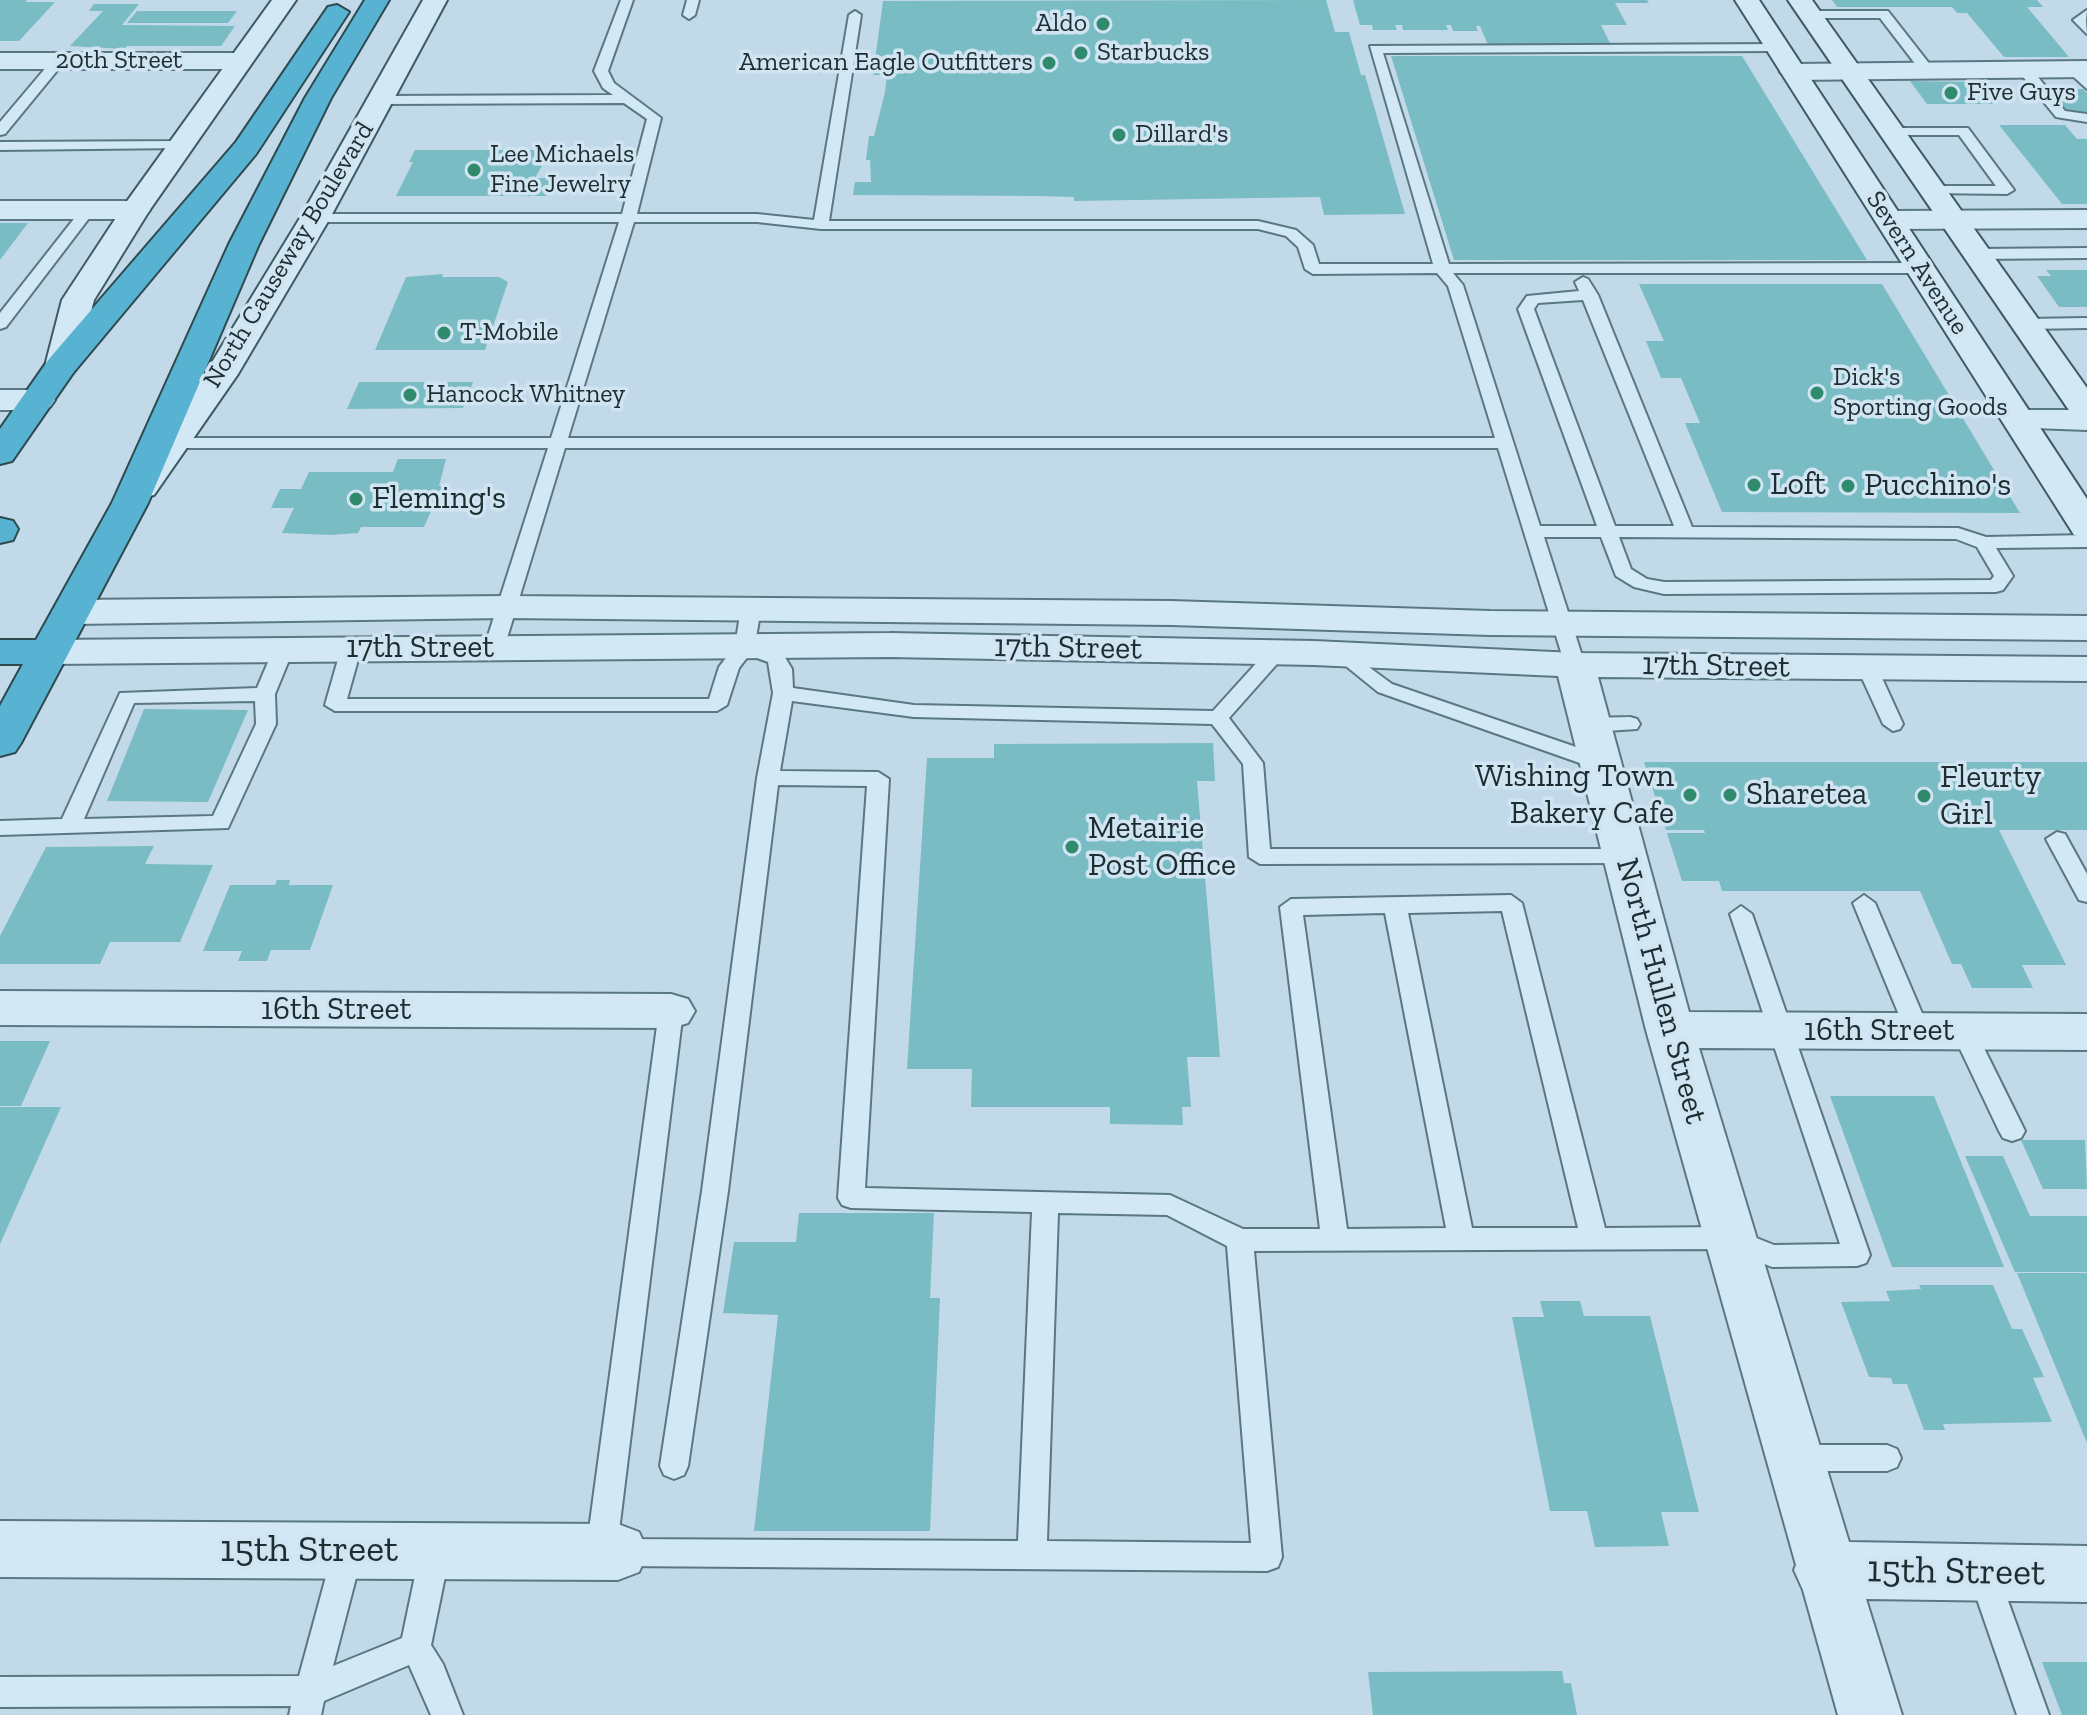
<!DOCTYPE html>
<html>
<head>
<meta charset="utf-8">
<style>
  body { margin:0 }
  canvas { display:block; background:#c1d9e9 }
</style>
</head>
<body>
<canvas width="2087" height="1715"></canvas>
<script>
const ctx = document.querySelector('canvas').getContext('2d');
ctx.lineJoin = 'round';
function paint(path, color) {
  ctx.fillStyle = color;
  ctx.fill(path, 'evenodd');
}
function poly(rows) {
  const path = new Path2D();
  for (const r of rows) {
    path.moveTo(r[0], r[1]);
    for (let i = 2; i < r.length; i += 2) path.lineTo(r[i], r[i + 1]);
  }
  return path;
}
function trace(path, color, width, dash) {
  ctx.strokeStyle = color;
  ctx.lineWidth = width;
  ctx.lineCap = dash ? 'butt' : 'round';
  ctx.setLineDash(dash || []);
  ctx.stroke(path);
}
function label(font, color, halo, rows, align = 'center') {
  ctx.font = font + ' "Zilla Slab",serif';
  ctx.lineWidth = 7;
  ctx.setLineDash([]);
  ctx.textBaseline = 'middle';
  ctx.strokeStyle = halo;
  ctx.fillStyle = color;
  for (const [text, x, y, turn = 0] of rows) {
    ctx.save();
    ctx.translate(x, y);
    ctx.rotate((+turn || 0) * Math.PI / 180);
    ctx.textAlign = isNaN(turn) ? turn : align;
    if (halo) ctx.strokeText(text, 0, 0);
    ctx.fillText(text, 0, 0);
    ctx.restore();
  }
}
const building = poly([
  [0,0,27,0,25,2,55,2,19,41,0,41],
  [1326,0,1335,32,1349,32,1361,75,1365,75,1405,214,1324,215,1320,197,1074,201,1074,197,1040,196,853,195,855,182,871,182,870,160,866,160,869,136,874,136,885,92,887,75,873,75,883,1],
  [1353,0,1647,0,1649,3,1615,3,1627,25,1601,25,1611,45,1488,45,1480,26,1476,26,1478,31,1453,31,1451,25,1446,25,1448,30,1403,30,1402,25,1395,25,1397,30,1373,30,1372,25,1360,25],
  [1832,0,2037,0,2043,7,2027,7,2069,57,2004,57,1967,13,1957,13,1952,7,1837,7],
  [94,4,139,4,122,25,235,26,221,46,127,46,124,49,70,46,103,11,89,11],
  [137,11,237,11,228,23,127,23],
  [1391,56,1742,56,1867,260,1454,260],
  [1910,81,1975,82,1993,104,1927,104],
  [2047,89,2083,89,2087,93,2087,114,2069,114],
  [1999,125,2065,125,2077,139,2087,139,2087,204,2062,204],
  [415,150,551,150,535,178,554,178,546,196,396,196,413,162,409,162],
  [0,223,28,223,0,260],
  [2046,270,2087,270,2087,307,2059,307,2037,276,2051,276],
  [443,274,442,277,499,277,508,282,485,350,375,350,406,277],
  [1639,284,1882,284,2020,513,1722,512,1685,423,1700,423,1681,378,1661,378,1646,341,1664,341],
  [359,382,473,382,463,408,347,409],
  [398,459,446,459,439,486,442,486,424,527,361,527,358,533,331,535,282,533,294,508,271,508,280,489,301,489,309,472,393,472],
  [144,709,248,710,208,802,107,801],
  [1213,743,1215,781,1197,781,1220,1057,1187,1057,1191,1107,1182,1107,1183,1125,1110,1124,1110,1107,971,1107,972,1069,907,1069,927,758,994,758,994,744],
  [1644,762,2087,762,2087,830,1999,830,2066,965,2022,965,2033,988,1972,988,1961,964,1952,964,1920,891,1722,891,1719,881,1682,881,1667,833,1705,833,1704,830,1666,830],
  [154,846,145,864,213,865,180,942,110,942,100,964,0,964,0,936,46,847],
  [277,880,290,880,289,885,333,885,310,950,271,950,267,961,238,961,242,951,203,951,230,885,275,885],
  [0,1041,50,1041,21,1106,0,1106],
  [1830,1096,1934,1096,2004,1267,1892,1267],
  [0,1107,61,1107,0,1244],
  [2021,1140,2085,1140,2087,1189,2043,1189],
  [1965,1156,2003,1156,2030,1216,2087,1216,2087,1272,2015,1272],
  [799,1213,934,1213,930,1298,940,1298,930,1531,754,1531,778,1315,723,1313,734,1242,796,1242],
  [2017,1273,2087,1273,2087,1443],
  [1919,1285,1993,1285,2012,1329,2022,1329,2044,1377,2033,1378,2052,1422,1943,1424,1945,1430,1924,1430,1907,1384,1893,1384,1891,1378,1869,1377,1841,1302,1890,1301,1886,1291,1921,1289],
  [1540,1301,1580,1301,1584,1316,1650,1316,1699,1512,1661,1512,1669,1546,1595,1547,1587,1511,1550,1511,1512,1317,1544,1317],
  [2042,1662,2087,1662,2087,1715,2062,1715],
  [1562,1671,1564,1683,1571,1683,1577,1715,1373,1715,1368,1672]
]);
const lane = poly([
  [621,0,633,0,608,71,614,83,661,118,637,214,757,214,814,220,849,15,855,11,861,15,829,221,1258,221,1296,230,1313,245,1319,264,1433,264,1370,46,1782,44,1783,47,1777,51,1383,53,1449,264,1920,263,1928,268,1920,273,1453,273,1463,285,1540,526,1597,526,1518,309,1527,296,1579,291,1575,282,1583,277,1588,279,1598,295,1692,527,1958,528,1986,537,2087,535,2087,547,1996,548,2013,576,2003,590,1996,592,1664,594,1634,587,1616,576,1601,537,1544,537,1585,665,1575,671,1565,665,1498,448,565,448,504,648,494,654,487,652,484,648,548,448,172,448,163,443,172,438,551,438,619,222,315,222,308,218,315,214,622,214,647,119,624,103,381,104,374,100,381,96,613,95,603,88,594,71,621,0],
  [634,222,757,222,821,229,1258,229,1286,236,1298,247,1305,269,1313,274,1437,273,1448,286,1495,438,568,438,634,222],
  [1583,300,1674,526,1615,526,1534,309,1538,303,1583,300],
  [1619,537,1956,539,1977,547,1994,576,1991,580,1664,582,1647,579,1631,569,1619,537],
  [687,0,699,0,695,15,689,19,683,15,687,0],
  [2087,10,2086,21,2087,34,2073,20,2087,10],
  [1810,11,1888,11,1935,71,1923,74,1880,18,1806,18,1806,12,1810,11],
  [54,58,65,61,5,134,0,135,0,122,54,58],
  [2073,66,2087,77,2087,89,2066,70,2073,66],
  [2020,67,2030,67,2065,111,2087,114,2087,122,2056,117,2020,73,2020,67],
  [1887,128,1968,128,2014,190,2007,194,1927,193,1925,190,1932,186,1996,186,1959,135,1892,135,1885,131,1887,128],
  [179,141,184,142,184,148,0,150,0,142,179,141],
  [84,206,96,209,6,327,0,329,0,313,84,206],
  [2087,248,2087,258,1977,259,1969,254,1977,249,2087,248],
  [2087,318,2087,328,2026,329,2018,324,2026,319,2087,318],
  [751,603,761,609,755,643,783,654,792,669,793,688,914,705,1213,711,1270,648,1284,648,1287,652,1284,656,1229,718,1263,763,1270,849,1624,849,1635,856,1624,863,1260,864,1249,857,1243,764,1212,724,914,717,792,701,780,771,878,772,889,779,865,1188,1170,1195,1243,1229,1320,1229,1280,907,1291,899,1511,895,1522,903,1605,1228,1729,1227,1774,1245,1840,1244,1730,914,1741,906,1752,914,1870,1255,1866,1263,1857,1266,1772,1267,1727,1249,1254,1251,1282,1557,1278,1567,1267,1571,619,1566,610,1562,601,1566,590,1562,586,1552,659,1011,663,1005,671,1002,679,1005,683,1011,618,1539,1018,1541,1032,1212,851,1208,842,1205,838,1198,867,786,778,785,728,1191,688,1466,684,1475,674,1479,664,1475,660,1466,702,1191,757,778,773,693,768,662,749,655,739,668,727,705,717,711,335,711,325,705,341,649,351,643,361,649,347,699,709,699,719,667,735,646,741,609,751,603],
  [1502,911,1578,1228,1472,1228,1408,913,1502,911],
  [1385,913,1446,1228,1347,1229,1303,915,1385,913],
  [1058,1213,1167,1215,1227,1246,1251,1543,1047,1541,1058,1213],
  [284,642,294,648,275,694,276,724,228,828,0,835,0,821,62,819,120,693,257,688,274,648,284,642],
  [255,701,256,724,213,816,84,819,134,703,255,701],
  [1343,648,1392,684,1608,758,1611,763,1608,768,1594,768,1378,692,1336,658,1333,654,1336,650,1343,648],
  [1867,661,1877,667,1903,724,1900,729,1893,731,1883,724,1857,667,1867,661],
  [1630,717,1637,719,1640,724,1637,729,1591,732,1581,725,1591,718,1630,717],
  [2057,832,2065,834,2087,874,2087,902,2079,900,2046,839,2057,832],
  [1864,895,1875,903,1930,1032,1926,1038,1918,1041,1910,1038,1906,1032,1853,903,1864,895],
  [1964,1023,1972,1026,1976,1032,2025,1131,2021,1138,2012,1141,2003,1138,1999,1131,1952,1032,1956,1026,1964,1023],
  [1793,1445,1887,1445,1897,1449,1901,1458,1897,1467,1887,1471,1793,1471,1783,1467,1779,1458,1783,1449,1793,1445],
  [348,1537,359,1541,363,1551,333,1666,402,1638,420,1552,424,1542,435,1538,446,1542,450,1552,431,1645,443,1664,463,1715,431,1715,409,1665,324,1701,321,1715,289,1715,291,1706,0,1707,0,1677,299,1676,333,1551,337,1541,348,1537],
  [1983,1559,1994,1563,1998,1573,2049,1715,2017,1715,1968,1573,1972,1563,1983,1559]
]);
const street = poly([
  [0,53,238,53,251,61,238,69,0,69,0,53],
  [2087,61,2087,77,1793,80,1780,72,1793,64,2087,61],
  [0,201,135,201,145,204,150,210,145,216,135,219,0,219,0,201],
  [2087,210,2087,228,1890,229,1880,226,1875,220,1880,214,1890,211,2087,210],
  [0,390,38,390,50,393,55,400,50,407,38,410,0,410,0,390],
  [2019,410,2087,410,2087,430,2007,427,2002,420,2007,413,2019,410],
  [506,596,1171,601,1490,611,2087,616,2087,640,1490,635,1171,625,506,618,74,624,60,620,55,612,60,604,74,600,506,596],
  [890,633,1314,641,1575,653,2087,657,2087,681,1598,677,1689,1012,2087,1014,2087,1050,1699,1048,1849,1542,2087,1546,2087,1602,1866,1599,1902,1715,1838,1715,1803,1590,1794,1570,1796,1565,1646,1030,1558,676,1314,665,890,657,49,664,35,660,29,652,35,644,49,640,890,633],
  [0,991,671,994,688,999,695,1011,688,1023,671,1028,0,1025,0,991],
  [0,1521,618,1524,639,1532,648,1552,639,1572,618,1580,0,1577,0,1521]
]);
const secondary = poly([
  [272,0,296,0,149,211,94,300,77,366,73,373,61,376,49,373,45,366,62,300,125,204,272,0],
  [423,0,447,0,330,218,238,374,154,495,141,498,128,495,123,487,206,372,300,218,423,0],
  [1735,0,1759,0,2087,499,2087,538,2074,535,2069,527,1735,0],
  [1788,0,1812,0,2087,388,2087,422,2075,419,1788,0]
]);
const highway = poly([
  [365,0,389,0,331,98,259,244,148,503,21,743,15,752,0,756,0,706,23,664,0,664,0,640,36,640,112,503,229,244,305,98,365,0],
  [337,5,349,12,256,154,73,373,12,461,0,464,0,429,49,359,236,142,328,7,337,5],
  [0,518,13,521,18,529,13,540,0,543,0,518]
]);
const markers = [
  [1103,24,8,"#308a6e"],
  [1081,53,8,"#308a6e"],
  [1049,63,8,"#308a6e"],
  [1951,93,8,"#308a6e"],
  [1119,135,8,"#308a6e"],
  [474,170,8,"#308a6e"],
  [444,333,8,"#308a6e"],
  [1817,393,8,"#308a6e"],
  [410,395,8,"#308a6e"],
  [1754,485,8,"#308a6e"],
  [1848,486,8,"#308a6e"],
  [356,499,8,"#308a6e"],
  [1690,795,8,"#308a6e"],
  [1730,795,8,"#308a6e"],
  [1924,796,8,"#308a6e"],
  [1072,847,8,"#308a6e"]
];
const farPoinames = [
  ["Aldo",1087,24,"right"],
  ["Starbucks",1097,53],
  ["American Eagle Outfitters",1033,63,"right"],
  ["Five Guys",1967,93],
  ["Dillard's",1135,135],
  ["Lee Michaels",490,155],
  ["Fine Jewelry",490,185],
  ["T-Mobile",460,333],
  ["Dick's",1833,378],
  ["Sporting Goods",1833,408],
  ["Hancock Whitney",426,395]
];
const farStreetnames = [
  ["20th Street",119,61],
  ["North Causeway Boulevard",289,255,-59],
  ["Severn Avenue",1917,263,57]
];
const poiNames = [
  ["Loft",1770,485],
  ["Pucchino's",1864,486],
  ["Fleming's",372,499],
  ["Wishing Town",1674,777,"right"],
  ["Bakery Cafe",1674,814,"right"],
  ["Fleurty",1940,778],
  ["Girl",1940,815],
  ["Sharetea",1746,795],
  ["Metairie",1088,829],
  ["Post Office",1088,866]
];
const streetNames = [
  ["17th Street",420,648],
  ["17th Street",1068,648,1],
  ["17th Street",1716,666,1],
  ["North Hullen Street",1661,991,75],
  ["16th Street",336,1010],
  ["16th Street",1879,1031]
];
const nearStreetnames = [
  ["15th Street",309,1550],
  ["15th Street",1956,1572,1]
];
paint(building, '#7abcc4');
trace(lane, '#5a7881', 4);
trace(street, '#5a7881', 4);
trace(secondary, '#3e5b63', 4);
trace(highway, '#2e4a4f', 4);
paint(lane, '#d3e8f5');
paint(street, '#d3e8f5');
paint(secondary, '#d3e8f5');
paint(highway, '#58b3d2');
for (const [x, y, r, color] of markers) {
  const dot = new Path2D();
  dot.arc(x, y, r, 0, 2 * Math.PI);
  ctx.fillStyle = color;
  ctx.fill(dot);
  trace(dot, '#d0e4f1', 3);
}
label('26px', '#1d2e32', '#d0e4f1', farPoinames, 'left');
label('26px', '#1d2e32', '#d0e4f1', farStreetnames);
label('32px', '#1d2e32', '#d0e4f1', poiNames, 'left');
label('32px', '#1d2e32', '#d0e4f1', streetNames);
label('38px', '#1d2e32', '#d0e4f1', nearStreetnames);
</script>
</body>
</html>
